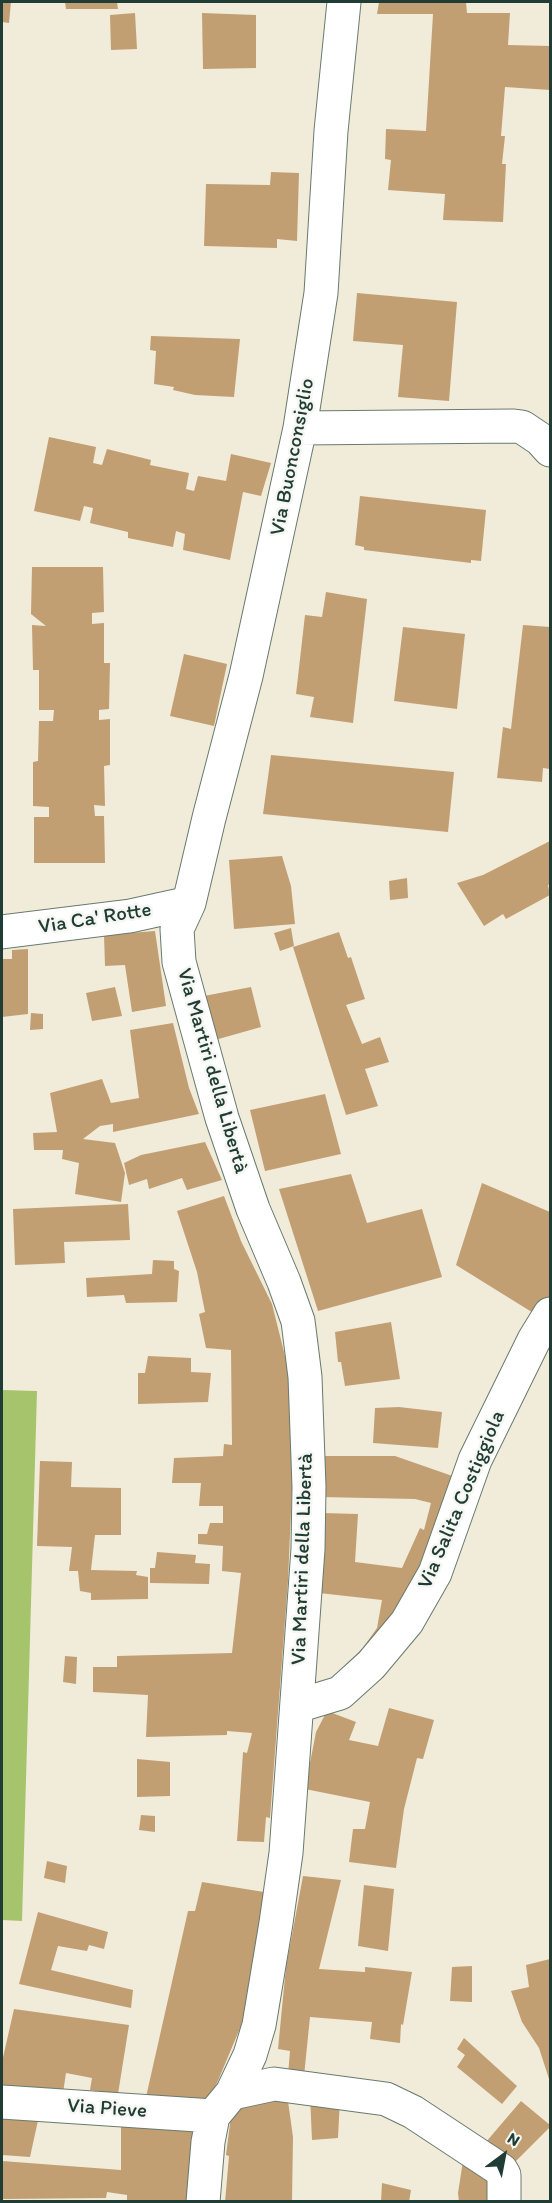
<!DOCTYPE html>
<html>
<head>
<meta charset="utf-8">
<style>
  body { margin:0 }
  #map { position:relative; width:552px; height:2203px; overflow:hidden; background:#f1ecda; font-family:Itim,sans-serif }
  canvas { display:block }
  .frame { position:absolute; inset:0; border:3px solid #1f3d34; pointer-events:none }
  .north { position:absolute; left:474px; top:2125px; width:60px; height:60px; -webkit-text-stroke:4px #f6f6f2; paint-order:stroke; rotate:32deg; font-size:16px; font-weight:700; line-height:24px; text-align:center; color:#1f3d34 }
  .north::after { content:''; display:block; margin:auto; width:21px; height:27px; background:#1f3d34; clip-path:polygon(50% 0,100% 100%,50% 72%,0 100%) }
</style>
</head>
<body>
<div id="map">
<canvas width="552" height="2203"></canvas>
<div class="frame"></div>
<div class="north">N</div>
</div>
<script>
const ctx = document.querySelector('canvas').getContext('2d');
ctx.lineJoin = 'round';
function paint(path, color) {
  ctx.fillStyle = color;
  ctx.fill(path, 'evenodd');
}
function poly(rows) {
  const path = new Path2D();
  for (const r of rows) {
    path.moveTo(r[0], r[1]);
    for (let i = 2; i < r.length; i += 2) path.lineTo(r[i], r[i + 1]);
  }
  return path;
}
function trace(path, color, width, dash) {
  ctx.strokeStyle = color;
  ctx.lineWidth = width;
  ctx.lineCap = dash ? 'butt' : 'round';
  ctx.setLineDash(dash || []);
  ctx.stroke(path);
}
function label(font, color, halo, rows, align = 'center') {
  ctx.font = font + ' Itim,sans-serif';
  ctx.lineWidth = 5;
  ctx.setLineDash([]);
  ctx.textBaseline = 'middle';
  ctx.strokeStyle = halo;
  ctx.fillStyle = color;
  for (const [text, x, y, turn = 0] of rows) {
    ctx.save();
    ctx.translate(x, y);
    ctx.rotate((+turn || 0) * Math.PI / 180);
    ctx.textAlign = isNaN(turn) ? turn : align;
    if (halo) ctx.strokeText(text, 0, 0);
    ctx.fillText(text, 0, 0);
    ctx.restore();
  }
}
const green = poly([
  [2,1390,37,1391,22,1921,2,1920]
]);
const building = poly([
  [2,2,11,2,9,23,2,22],
  [65,2,117,2,118,9,66,9],
  [379,2,466,2,467,13,510,13,508,45,550,46,550,90,505,87,501,136,505,136,502,164,506,164,503,222,443,220,445,194,388,190,391,160,385,159,386,129,426,131,433,14,377,14],
  [135,13,137,49,111,50,110,15],
  [202,13,256,15,256,68,203,69],
  [271,172,299,173,297,241,277,239,277,248,204,246,206,184,270,185],
  [357,293,457,302,449,401,398,397,403,345,353,341],
  [151,336,240,339,234,397,195,395,173,390,174,387,154,384,156,351,150,350],
  [49,437,96,447,93,463,102,465,107,449,151,460,150,465,189,473,186,489,194,491,198,476,226,481,231,454,271,463,261,496,243,492,230,560,183,550,185,534,176,531,173,547,128,538,128,532,90,523,93,508,84,506,80,521,34,511],
  [360,496,486,510,481,561,471,560,471,563,364,550,364,547,355,545],
  [32,567,103,567,104,612,92,613,92,624,104,623,104,663,110,663,109,709,99,710,99,720,110,719,110,765,104,766,105,806,94,805,95,816,104,816,105,863,34,863,34,817,49,817,49,807,33,806,33,762,38,761,39,721,53,721,54,710,39,710,39,670,33,670,32,625,46,626,31,614],
  [326,592,367,599,353,723,310,717,314,697,296,694,305,615,322,617],
  [523,625,550,627,550,769,543,768,542,782,497,778,503,727,511,729],
  [403,627,465,634,457,709,394,701],
  [184,654,227,664,214,726,170,716],
  [271,755,454,772,448,832,263,814],
  [550,841,550,884,548,885,550,895,506,919,503,914,484,926,457,883,483,875],
  [282,856,291,886,295,924,234,929,229,860],
  [407,878,408,898,390,900,389,881],
  [291,928,294,946,280,951,274,933],
  [155,931,166,1006,132,1012,125,965,105,966,104,935],
  [339,932,348,958,351,957,365,999,346,1005,362,1044,380,1037,389,1062,365,1069,378,1106,346,1115,293,947],
  [28,949,28,1014,2,1017,2,959,12,959,12,950],
  [115,987,122,1016,92,1021,86,993],
  [251,987,261,1027,215,1040,204,996],
  [31,1013,43,1014,43,1029,30,1030],
  [173,1023,189,1088,199,1114,113,1132,113,1124,100,1126,83,1139,115,1143,125,1173,121,1202,75,1194,79,1163,62,1159,63,1150,34,1150,33,1133,57,1132,50,1093,102,1079,111,1103,139,1098,130,1030],
  [325,1094,341,1154,265,1171,250,1110],
  [205,1142,222,1180,187,1190,182,1178,149,1189,147,1179,129,1185,124,1163,141,1155],
  [351,1174,367,1223,422,1209,442,1277,318,1311,279,1189],
  [482,1183,550,1212,550,1305,543,1319,456,1265],
  [224,1196,241,1241,272,1304,288,1368,292,1488,288,1581,270,1818,266,1817,264,1842,237,1841,243,1752,247,1753,252,1733,227,1731,227,1735,146,1737,148,1695,93,1692,93,1667,117,1667,117,1656,232,1653,241,1573,222,1571,223,1546,198,1544,198,1534,207,1534,210,1523,223,1523,223,1506,199,1506,201,1483,172,1483,174,1458,223,1456,224,1444,232,1445,231,1350,206,1348,199,1314,205,1312,197,1272,177,1211],
  [128,1204,130,1240,64,1242,65,1263,15,1265,13,1209],
  [153,1260,174,1261,174,1269,179,1271,177,1302,126,1303,124,1295,87,1297,86,1278,152,1274],
  [391,1322,400,1379,345,1386,341,1362,338,1362,335,1332],
  [148,1356,191,1358,191,1372,211,1373,208,1402,138,1404,138,1373,145,1373],
  [399,1407,442,1412,438,1448,373,1443,375,1408],
  [320,1456,395,1456,461,1479,425,1570,354,1673,346,1664,362,1649,377,1628,382,1600,319,1593,322,1513,358,1514,355,1562,402,1568,420,1528,424,1530,431,1503,415,1499,321,1497],
  [40,1461,72,1462,71,1487,121,1488,121,1535,95,1535,91,1570,137,1571,136,1575,148,1577,148,1599,91,1600,91,1593,80,1591,78,1571,69,1571,72,1547,37,1546],
  [157,1552,196,1555,195,1563,210,1564,209,1584,150,1583,150,1568,155,1568],
  [65,1656,77,1657,76,1684,63,1682],
  [389,1708,434,1720,423,1759,417,1758,404,1809,396,1868,349,1862,353,1829,365,1829,370,1802,305,1789,316,1732,327,1711,356,1722,349,1740,378,1746],
  [137,1759,170,1762,170,1796,137,1797],
  [141,1815,155,1816,155,1832,139,1830],
  [47,1861,67,1866,65,1883,44,1878],
  [303,1876,341,1880,319,1969,365,1972,365,1967,412,1972,403,2025,401,2024,400,2043,370,2039,372,2022,310,2017,304,2076,288,2075,290,2051,278,2049,286,1967],
  [202,1882,264,1892,246,2014,217,2083,207,2100,146,2097,188,1911,195,1911],
  [364,1885,394,1889,388,1951,358,1946],
  [38,1912,108,1932,104,1949,89,1945,87,1951,58,1946,51,1970,133,1990,131,2008,19,1984],
  [550,1959,550,2082,539,2048,522,2022,511,1991,529,1987,526,1965],
  [472,1966,472,2002,450,2001,452,1967],
  [14,2009,129,2025,118,2094,90,2090,92,2078,66,2073,63,2093,2,2086,2,2062],
  [464,2038,517,2086,502,2104,457,2067,465,2055,457,2049],
  [287,2094,293,2137,292,2202,225,2202,229,2156,226,2155,232,2108],
  [310,2096,340,2099,338,2138,312,2140],
  [521,2101,550,2125,550,2127,509,2168,480,2149],
  [2,2113,39,2116,30,2157,2,2155],
  [121,2117,195,2121,199,2202,127,2202,127,2195,107,2192,106,2198,2,2199,2,2161,121,2170],
  [465,2148,499,2170,501,2202,459,2202,458,2193],
  [382,2183,411,2190,409,2202,381,2202]
]);
const minor = poly([
  [300,428,514,426,522,427,540,439,550,450],
  [2,932,130,916,189,903],
  [297,1706,340,1693,371,1665,407,1622,435,1573,475,1460,534,1340,550,1314],
  [232,2093,274,2084,386,2099,413,2112,501,2170,504,2175,504,2202],
  [2,2102,213,2116],
  [203,2202,208,2142,213,2116,232,2093,250,2055,259,2025,276,1923,286,1853,308,1549,309,1487,305,1377,298,1321,284,1282,253,1209,222,1118,179,962,177,929,189,903,209,818,246,676,300,428,321,293,331,131,344,2]
]);
const streetNames = [
  ["Via Buonconsiglio",293,457,-79],
  ["Via Ca' Rotte",95,919,-9],
  ["Via Martiri della Libertà",212,1071,74],
  ["Via Salita Costiggiola",462,1500,-67],
  ["Via Martiri della Libertà",303,1559,-88],
  ["Via Pieve",107,2109,4]
];
paint(green, '#a6c46b');
paint(building, '#c29e73');
trace(minor, '#687a6e', 35);
trace(minor, '#fff', 33);
label('21px', '#1f3d34', '#f6f6f2', streetNames);
</script>
</body>
</html>
